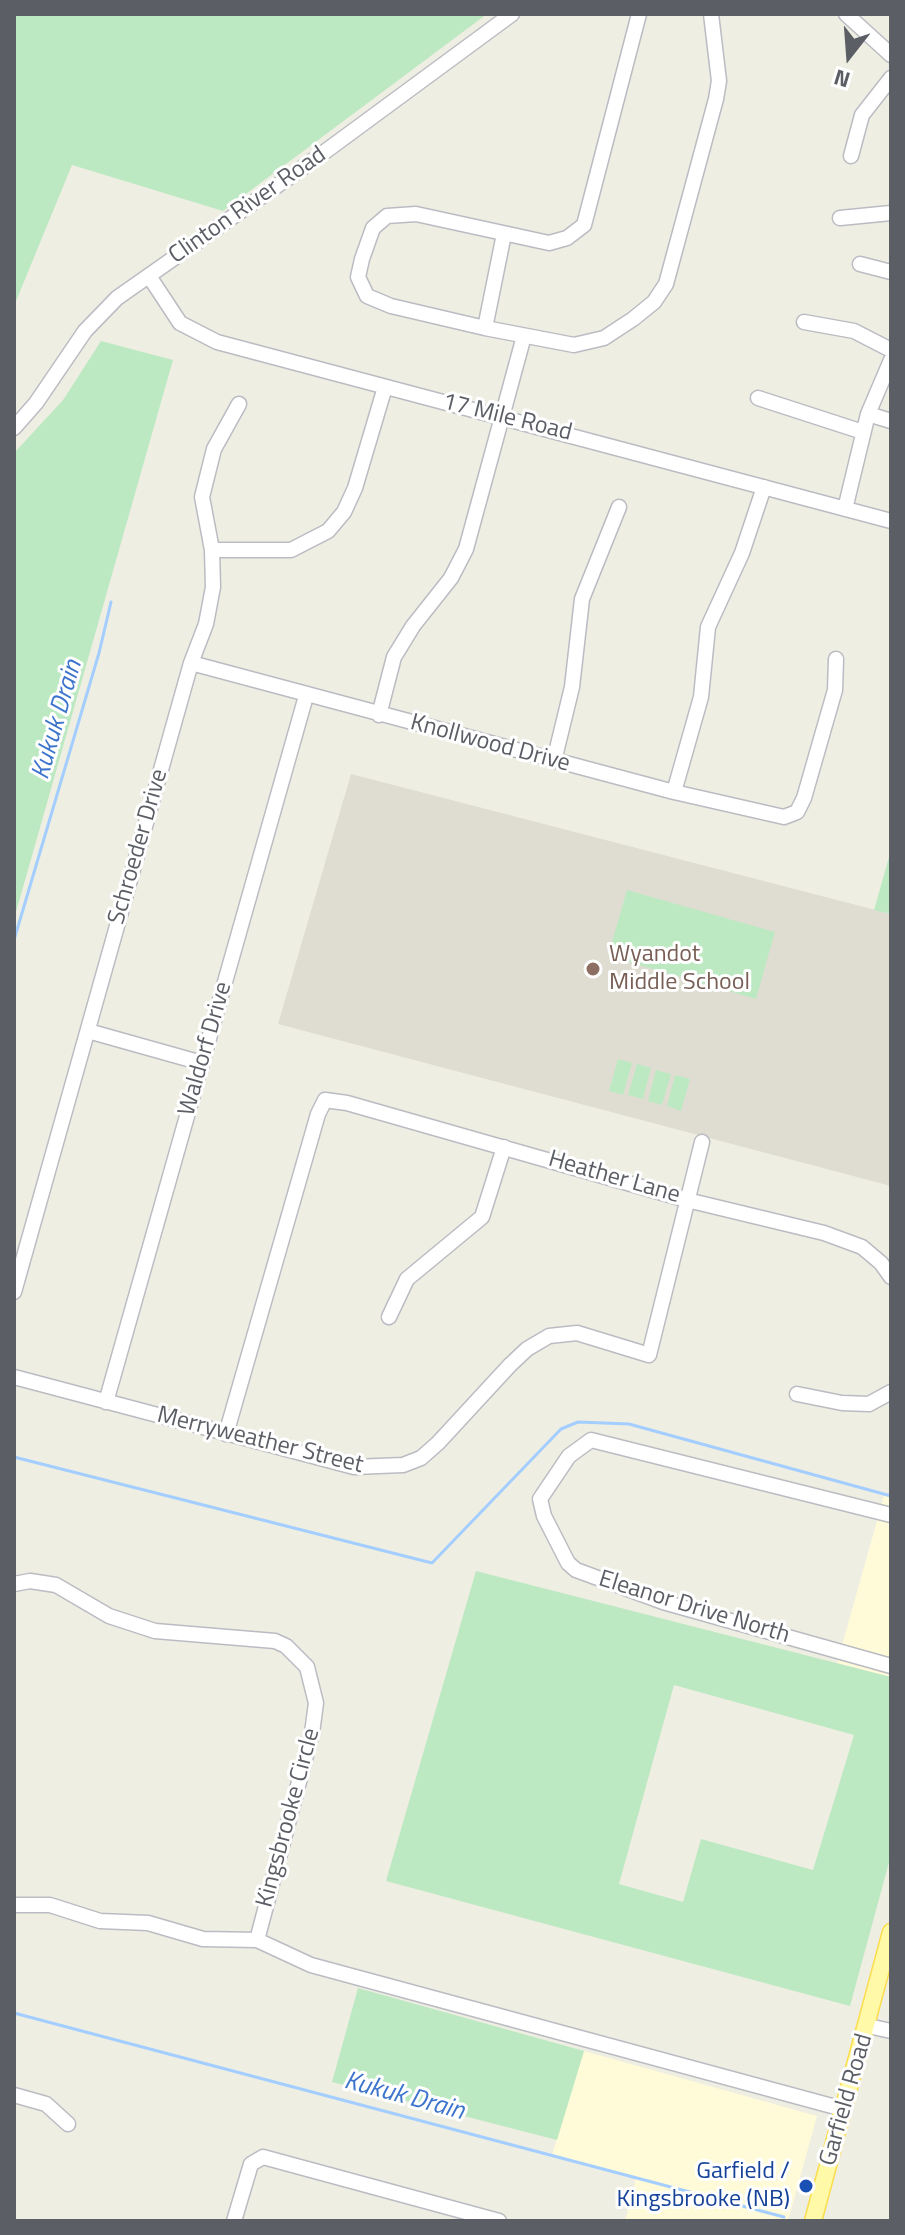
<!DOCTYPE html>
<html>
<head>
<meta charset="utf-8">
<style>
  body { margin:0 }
  #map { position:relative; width:905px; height:2235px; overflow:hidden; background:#efeee3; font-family:"Titillium Web",sans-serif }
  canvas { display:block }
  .frame { position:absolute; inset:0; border:16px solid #5b5e65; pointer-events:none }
  .north { position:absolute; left:809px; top:16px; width:80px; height:80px; -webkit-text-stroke:6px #fff; paint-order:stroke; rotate:197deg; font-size:22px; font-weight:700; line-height:32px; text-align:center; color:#5b5e65 }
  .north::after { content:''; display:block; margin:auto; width:28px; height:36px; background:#5b5e65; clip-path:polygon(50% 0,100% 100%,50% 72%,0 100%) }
</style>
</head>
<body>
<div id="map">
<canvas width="905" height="2235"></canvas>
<div class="frame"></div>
<div class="north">N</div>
</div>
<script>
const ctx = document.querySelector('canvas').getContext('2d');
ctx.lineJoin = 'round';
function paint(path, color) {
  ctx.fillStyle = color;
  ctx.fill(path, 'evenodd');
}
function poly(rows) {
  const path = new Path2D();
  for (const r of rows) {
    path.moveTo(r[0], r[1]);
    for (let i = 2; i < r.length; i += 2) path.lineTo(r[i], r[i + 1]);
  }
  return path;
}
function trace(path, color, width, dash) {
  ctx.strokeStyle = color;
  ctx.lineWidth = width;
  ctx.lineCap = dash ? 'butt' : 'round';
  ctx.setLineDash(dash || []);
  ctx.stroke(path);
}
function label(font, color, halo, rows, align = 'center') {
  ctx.font = font + ' "Titillium Web",sans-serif';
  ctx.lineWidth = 6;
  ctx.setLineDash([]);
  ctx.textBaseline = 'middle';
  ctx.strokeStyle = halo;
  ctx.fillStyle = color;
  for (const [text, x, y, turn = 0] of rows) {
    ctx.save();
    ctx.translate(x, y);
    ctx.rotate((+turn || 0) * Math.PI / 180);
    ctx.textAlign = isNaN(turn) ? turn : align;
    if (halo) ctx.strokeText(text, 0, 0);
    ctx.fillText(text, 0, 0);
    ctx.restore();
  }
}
const commercial = poly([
  [884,1496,891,1498,891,1677,837,1663],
  [584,2051,817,2116,788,2221,625,2221,636,2178,552,2155]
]);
const education = poly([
  [351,774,891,914,891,1186,278,1024]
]);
const green = poly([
  [14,14,487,14,223,211,72,165,14,306],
  [101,341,173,360,14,919,14,453,63,400],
  [891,850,891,914,874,910],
  [627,890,775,932,756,999,608,956],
  [618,1059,632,1063,623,1095,609,1091],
  [637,1064,651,1068,643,1099,628,1095],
  [656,1070,671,1074,662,1105,648,1101],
  [675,1075,690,1079,681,1111,667,1106],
  [476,1571,891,1677,891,1855,850,2006,386,1881],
  [674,1685,854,1735,813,1870,701,1839,683,1902,619,1884],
  [358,1988,584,2051,557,2140,332,2082]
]);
const stream = poly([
  [14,940,99,653,111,602],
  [14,1457,432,1563,561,1429,578,1422,629,1424,891,1496],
  [14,2013,784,2217]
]);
const minor = poly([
  [639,14,584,225,567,238,549,243,416,214,387,216,373,228,362,259,358,277,367,296,391,306,485,328,574,345,604,338,633,319,654,302,666,284,716,99,719,81,711,14],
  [846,14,891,55],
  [851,156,862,115,891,78],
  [840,218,891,213],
  [860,264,891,272],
  [149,276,180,323,217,342,891,521],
  [804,322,854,331,891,350],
  [485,328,504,234],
  [758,398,863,432],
  [868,414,891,421],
  [14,428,36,403,85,331,117,298,315,159,512,14],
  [845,509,868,414,891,360],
  [212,550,291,550,328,531,344,512,355,488,385,387],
  [191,663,674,792,784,817,797,812,804,798,835,690,836,659],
  [379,715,394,657,413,626,451,578,466,549,524,336],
  [554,761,572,687,582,599,619,507],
  [674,792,701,697,708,627,742,553,764,487],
  [88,1031,202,1063],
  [14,1292,191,663,206,624,213,587,212,550,202,497,214,449,239,404],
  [389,1317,407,1279,482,1217,504,1147],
  [14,1377,354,1467,403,1465,421,1458,438,1443,510,1365,527,1349,549,1336,577,1333,649,1355,702,1142],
  [797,1394,842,1403,869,1404,891,1392],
  [106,1402,306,696],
  [226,1434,318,1114,325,1100,347,1103,687,1200,824,1233,862,1247,881,1263,891,1277],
  [891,1515,591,1440,569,1456,540,1499,544,1516,568,1563,576,1570,663,1602,891,1666],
  [14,1584,30,1581,56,1585,109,1616,155,1631,275,1641,286,1646,307,1667,316,1703,312,1733,257,1940],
  [14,1905,50,1905,100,1921,148,1923,203,1939,257,1940],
  [257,1940,311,1965,843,2109],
  [868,2026,891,2031],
  [14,2095,46,2104,68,2124],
  [234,2221,251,2164,263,2157,499,2221]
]);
const major = poly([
  [813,2221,891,1932]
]);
const markers = [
  [593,969,8,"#8d6e63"],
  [806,2186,8,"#1a4fb4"]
];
const streetNames = [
  ["Clinton River Road",248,206,-35],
  ["17 Mile Road",507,418,14],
  ["Knollwood Drive",490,744,15],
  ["Schroeder Drive",139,847,-74],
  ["Waldorf Drive",206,1049,-74],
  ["Heather Lane",614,1178,16],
  ["Merryweather Street",260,1441,14],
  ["Eleanor Drive North",694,1608,17],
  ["Kingsbrooke Circle",289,1818,-75],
  ["Garfield Road",847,2100,-74]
];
const educationNames = [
  ["Wyandot",609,955],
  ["Middle School",609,983]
];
const transitNames = [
  ["Garfield /",790,2172],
  ["Kingsbrooke (NB)",790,2200]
];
const waterNames = [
  ["Kukuk Drain",58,720,-74],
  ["Kukuk Drain",404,2097,15]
];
paint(commercial, '#fffad8');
paint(education, '#dfddd2');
paint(green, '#bde9c2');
trace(stream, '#a3ceff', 3);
trace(minor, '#bbbcc3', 17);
trace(major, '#fcdd4f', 19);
trace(minor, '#fff', 14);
trace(major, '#fff9a8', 16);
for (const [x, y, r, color] of markers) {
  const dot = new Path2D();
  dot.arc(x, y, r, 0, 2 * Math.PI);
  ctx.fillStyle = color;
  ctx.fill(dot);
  trace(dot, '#fff', 3);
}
label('24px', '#5b5e65', '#fff', streetNames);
label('24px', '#785e54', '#fff', educationNames, 'left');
label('24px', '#164399', '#fff', transitNames, 'right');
label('italic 26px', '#3c74cc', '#fff', waterNames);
</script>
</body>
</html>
